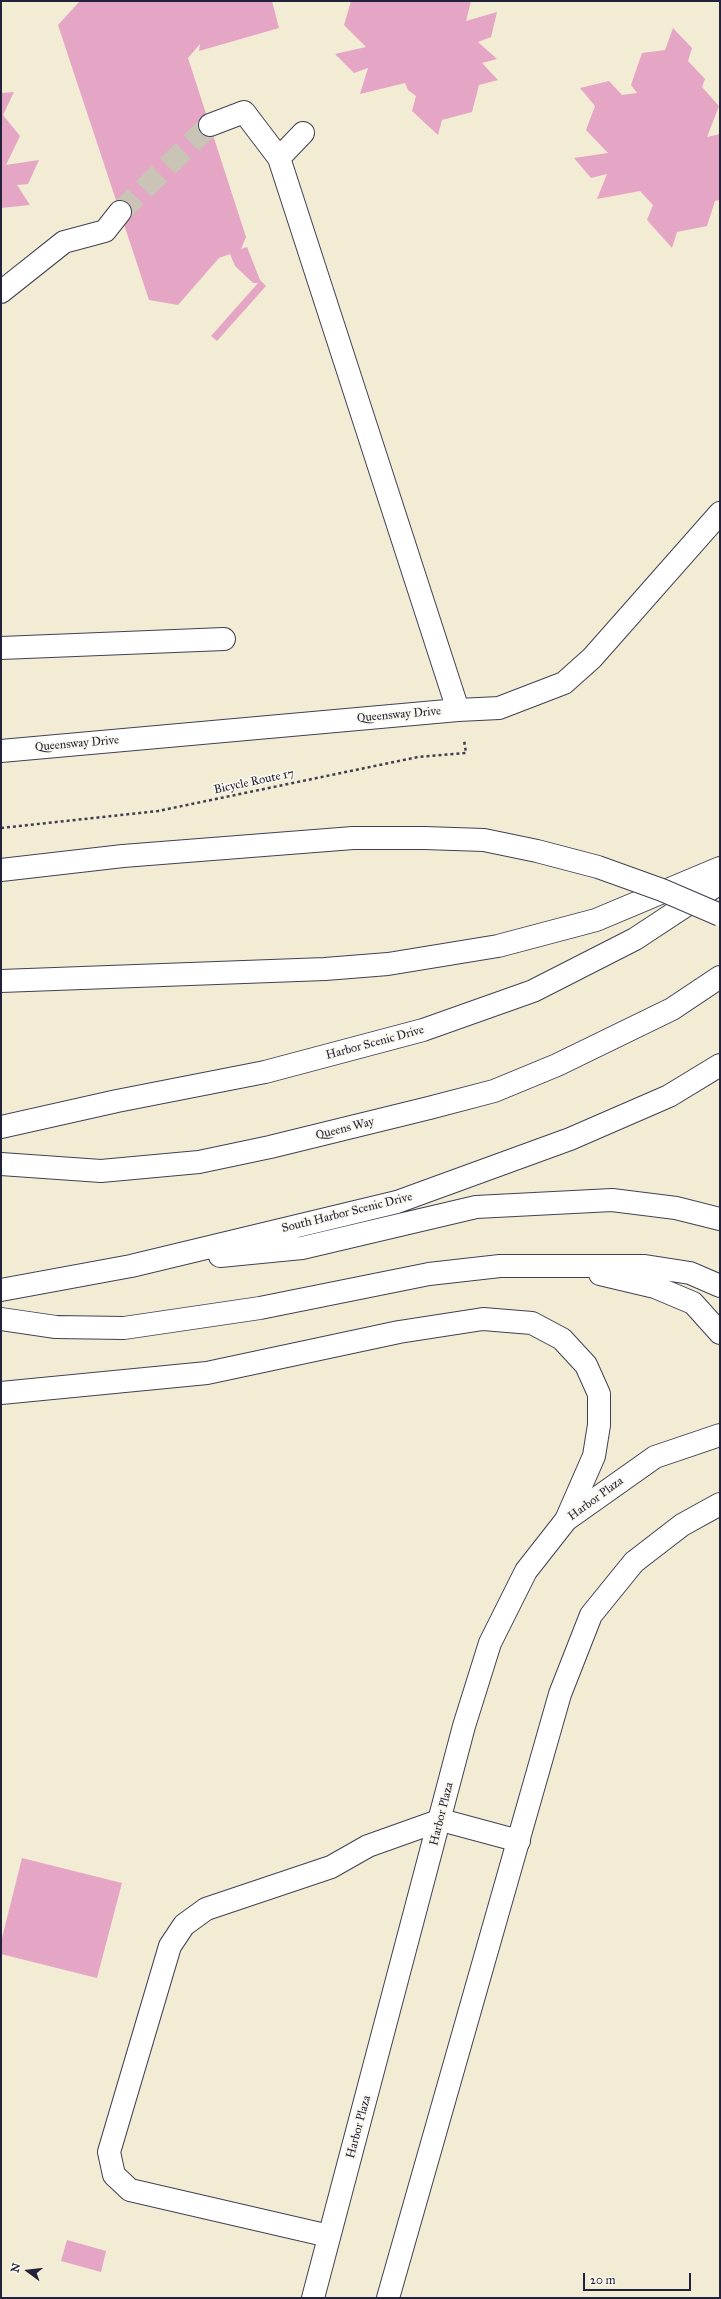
<!DOCTYPE html>
<html>
<head>
<meta charset="utf-8">
<style>
  body { margin:0 }
  #map { position:relative; width:721px; height:2299px; overflow:hidden; background:#f3ecd5; font-family:"IM FELL Great Primer",serif }
  canvas { display:block }
  .frame { position:absolute; inset:0; border:2px solid #22223b; pointer-events:none }
  .north { position:absolute; left:8px; top:2251px; width:40px; height:40px; -webkit-text-stroke:3px #fbf7ec; paint-order:stroke; rotate:285deg; font-size:11px; font-weight:700; line-height:16px; text-align:center; color:#22223b }
  .north::after { content:''; display:block; margin:auto; width:14px; height:18px; background:#22223b; clip-path:polygon(50% 0,100% 100%,50% 72%,0 100%) }
  .scale { position:absolute; left:583px; top:2273px; width:108px; height:18px; box-sizing:border-box; border:2px solid #22223b; border-top:0; padding-left:5px; font-size:12px; line-height:14px; white-space:nowrap; color:#22223b; -webkit-text-stroke:3px #fbf7ec; paint-order:stroke }
</style>
</head>
<body>
<div id="map">
<canvas width="721" height="2299"></canvas>
<div class="frame"></div>
<div class="north">N</div>
<div class="scale">20 m</div>
</div>
<script>
const ctx = document.querySelector('canvas').getContext('2d');
ctx.lineJoin = 'round';
function paint(path, color) {
  ctx.fillStyle = color;
  ctx.fill(path, 'evenodd');
}
function poly(rows) {
  const path = new Path2D();
  for (const r of rows) {
    path.moveTo(r[0], r[1]);
    for (let i = 2; i < r.length; i += 2) path.lineTo(r[i], r[i + 1]);
  }
  return path;
}
function trace(path, color, width, dash) {
  ctx.strokeStyle = color;
  ctx.lineWidth = width;
  ctx.lineCap = dash ? 'butt' : 'round';
  ctx.setLineDash(dash || []);
  ctx.stroke(path);
}
function label(font, color, halo, rows, align = 'center') {
  ctx.font = font + ' "IM FELL Great Primer",serif';
  ctx.lineWidth = 3.5;
  ctx.setLineDash([]);
  ctx.textBaseline = 'middle';
  ctx.strokeStyle = halo;
  ctx.fillStyle = color;
  for (const [text, x, y, turn = 0] of rows) {
    ctx.save();
    ctx.translate(x, y);
    ctx.rotate((+turn || 0) * Math.PI / 180);
    ctx.textAlign = isNaN(turn) ? turn : align;
    if (halo) ctx.strokeText(text, 0, 0);
    ctx.fillText(text, 0, 0);
    ctx.restore();
  }
}
const building = poly([
  [80,1,272,1,279,28,199,51,200,44,188,58,246,237,241,249,247,247,260,280,266,286,217,341,211,336,258,283,253,283,235,266,230,254,219,258,178,305,149,300,58,25],
  [351,1,471,1,466,21,497,12,491,37,478,42,497,59,482,63,498,80,479,85,472,112,442,120,438,135,412,111,416,96,408,90,405,83,360,94,368,68,354,73,335,54,366,47,344,25],
  [673,28,692,48,688,61,705,79,702,87,719,106,707,137,720,134,720,200,715,201,707,226,677,232,672,248,647,220,653,205,640,191,597,199,607,174,591,178,574,158,608,153,586,130,595,106,580,88,609,81,622,95,637,93,631,85,642,53,665,50],
  [14,92,3,115,20,136,6,165,39,160,28,184,17,185,30,205,1,208,1,93],
  [22,1858,122,1883,97,1978,1,1954,1,1942],
  [67,2240,106,2251,101,2272,61,2261]
]);
const minorTunnel = poly([
  [120,212,210,125]
]);
const path = poly([
  [1,828,158,811,418,757,466,753,464,740]
]);
const minor = poly([
  [210,125,244,112,279,158],
  [303,133,279,158,458,710],
  [1,292,64,242,105,231,120,212],
  [1,648,224,639],
  [1,751,458,710,499,708,564,683,592,658,720,513],
  [329,2236,130,2190,114,2175,109,2152,170,1946,184,1925,206,1909,331,1867,368,1846,441,1820,519,1841]
]);
const major = poly([
  [1,870,123,856,353,838,424,838],
  [1,981,325,969,388,964,498,946,596,920,720,868],
  [1,1164,101,1171,199,1162,270,1147,429,1108,494,1091,557,1065,672,1009,720,977],
  [600,1274,655,1287,693,1303,720,1333],
  [1,1319,56,1327,124,1328,260,1308,429,1274,500,1266,645,1266,690,1273,720,1286],
  [313,2298,464,1726,490,1643,526,1571,566,1520,655,1457,720,1435],
  [388,2298,560,1694,591,1615,634,1562,682,1525,720,1504]
]);
const highway = poly([
  [1,1127,117,1101,265,1072,423,1030,533,991,635,939,720,883],
  [220,1256,302,1248,476,1207,612,1200,676,1208,720,1219],
  [1,1290,131,1266,397,1202,570,1139,669,1096,720,1065],
  [1,1393,207,1373,399,1332,483,1319,532,1323,562,1339,586,1365,599,1394,599,1425,594,1456,566,1520]
]);
const majorBridge = poly([
  [424,838,484,840,537,851,598,867,662,890,720,915]
]);
const streetNames = [
  ["Queensway Drive",399,715,-5],
  ["Queensway Drive",77,744,-5],
  ["Bicycle Route 17",254,782,-12],
  ["Harbor Scenic Drive",375,1043,-15],
  ["Queens Way",345,1129,-14],
  ["South Harbor Scenic Drive",347,1213,-14],
  ["Harbor Plaza",596,1499,-36],
  ["Harbor Plaza",442,1814,-76],
  ["Harbor Plaza",359,2127,-75]
];
paint(building, '#e5a5c5');
trace(minorTunnel, '#c9c4b6', 22, [22, 11]);
trace(minor, '#414052', 24);
trace(major, '#414052', 24);
trace(highway, '#414052', 24);
trace(path, '#414052', 2.5, [3, 3]);
trace(minor, '#fff', 22);
trace(major, '#fff', 22);
trace(highway, '#fff', 22);
trace(majorBridge, '#414052', 24, []);
trace(majorBridge, '#fff', 22);
label('12px', '#22223b', '#fbf7ec', streetNames);
</script>
</body>
</html>
